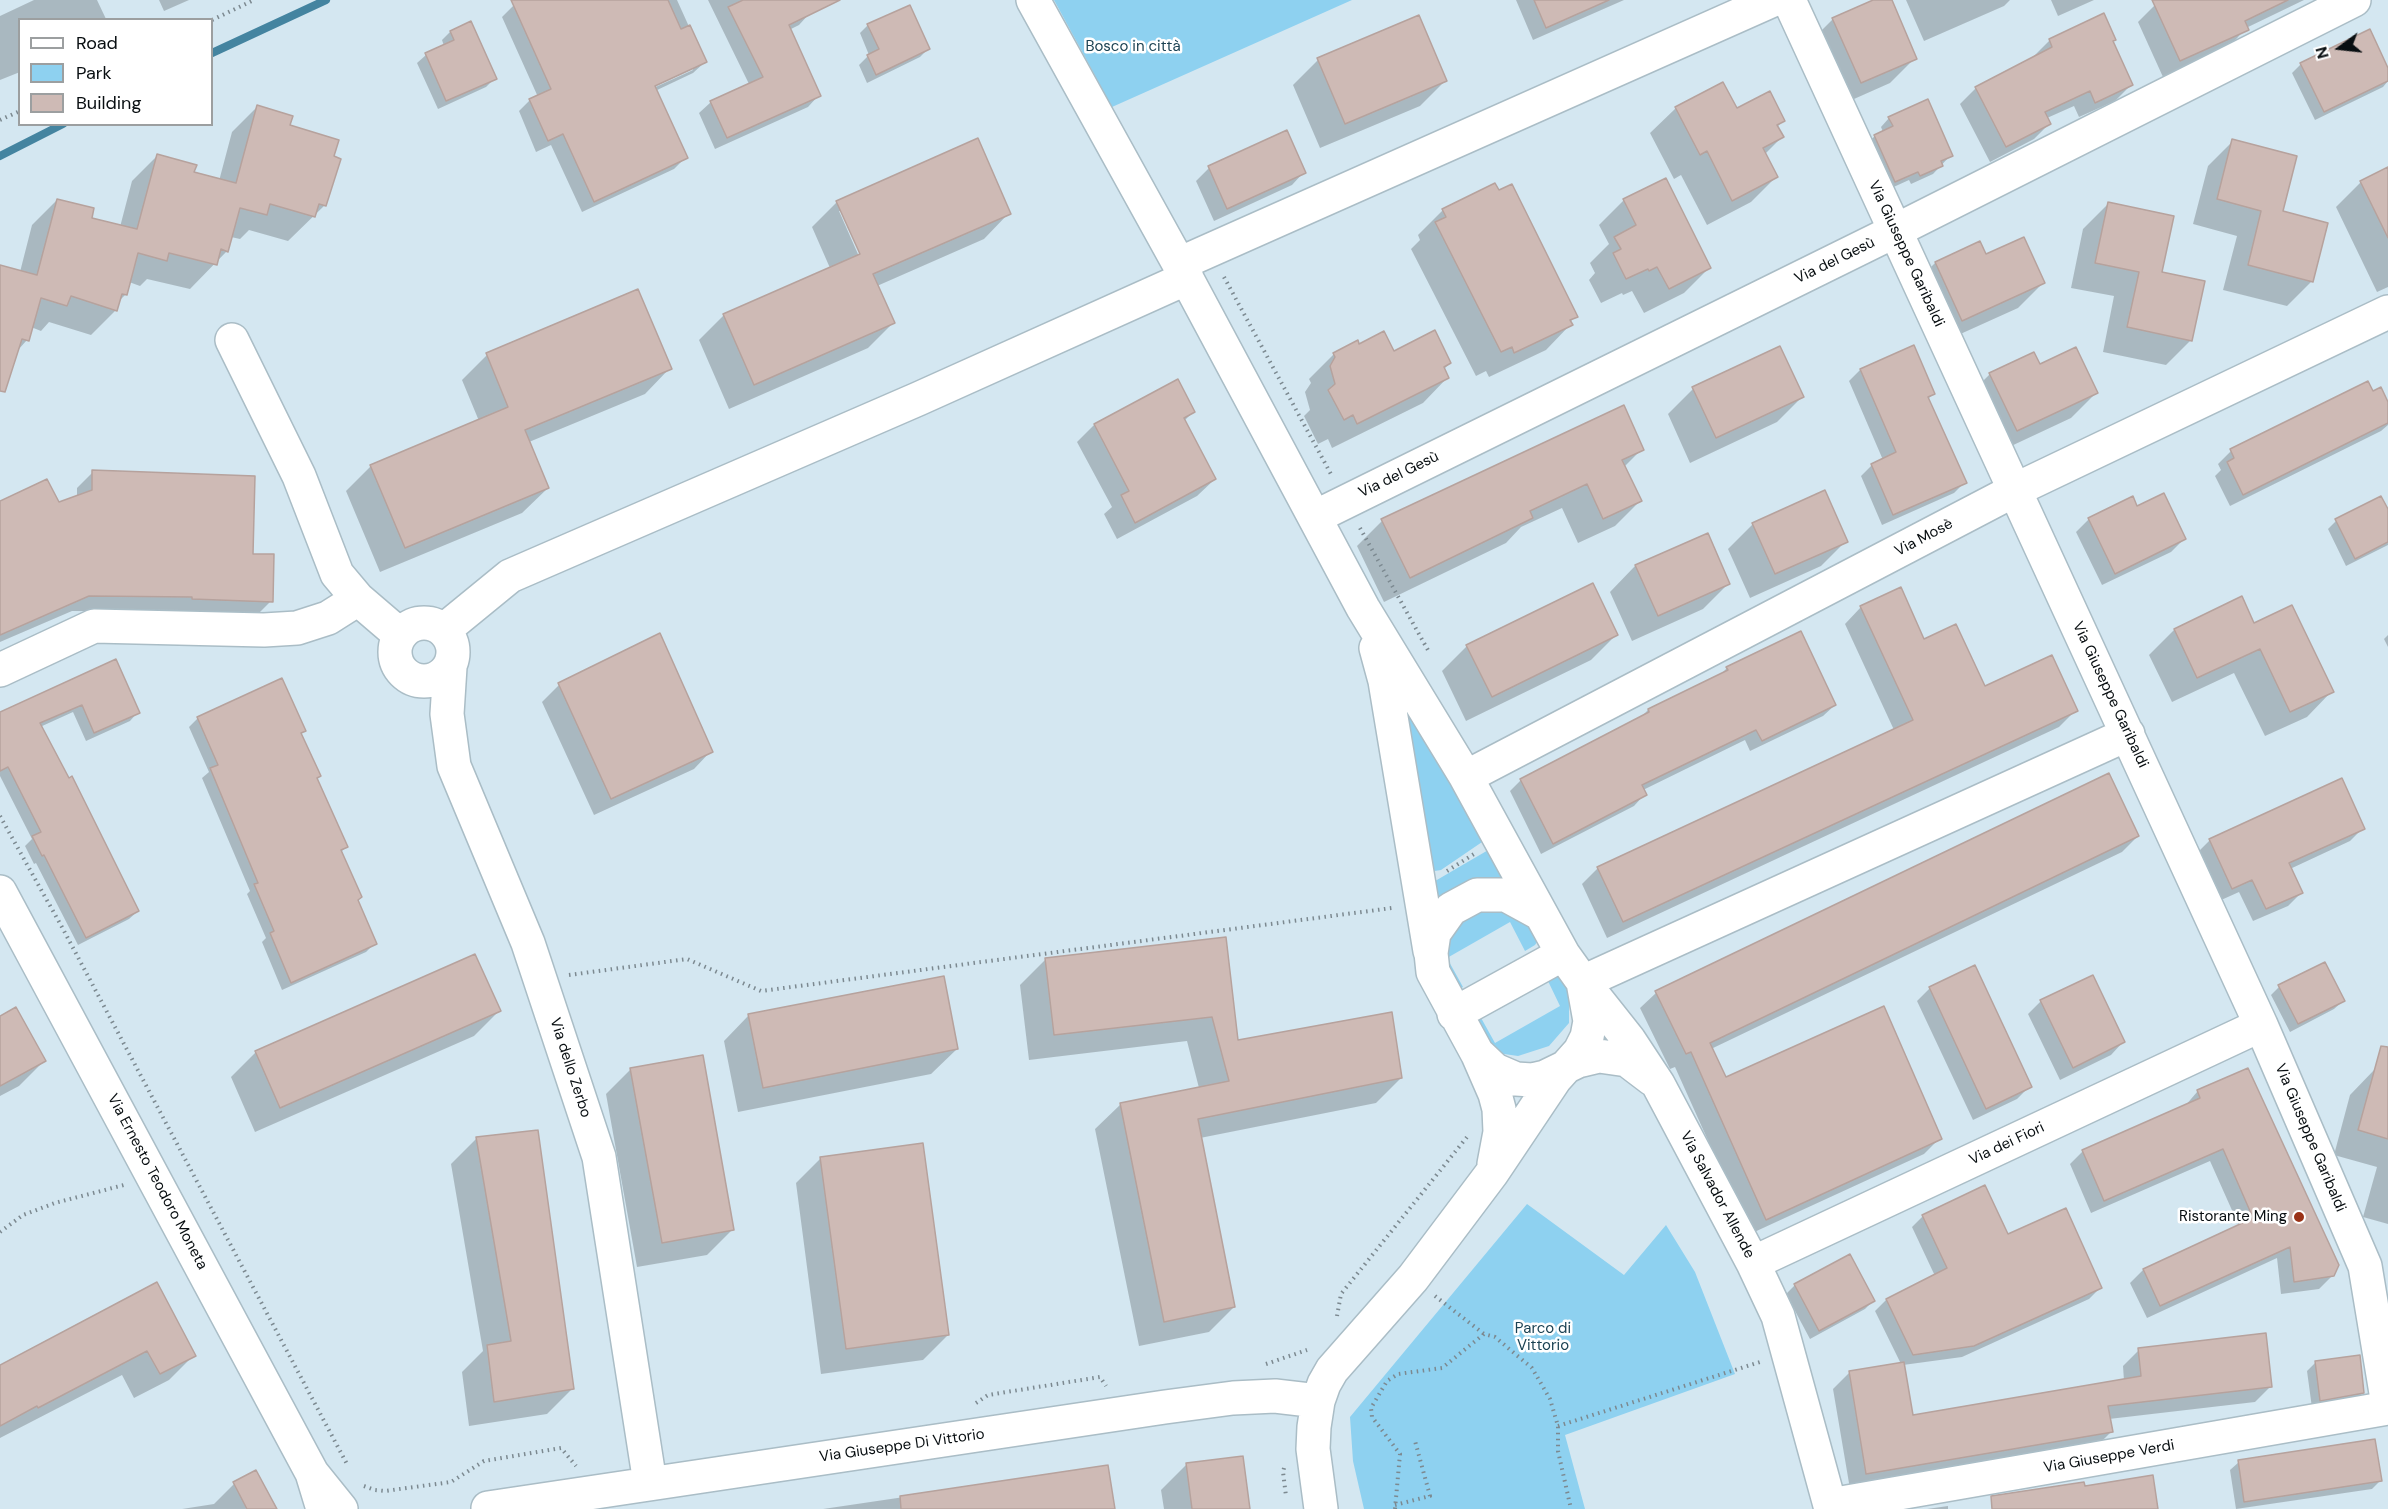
<!DOCTYPE html>
<html>
<head>
<meta charset="utf-8">
<style>
  body { margin:0 }
  #map { position:relative; width:2388px; height:1509px; overflow:hidden; background:#d4e7f1; font-family:"DM Sans",sans-serif }
  canvas { display:block }
  .legend { position:absolute; left:18px; top:18px; width:195px; height:108px; box-sizing:border-box; background:#fff; border:2px solid #9c9fa0; margin:0; padding:8px 10px; list-style:none; font-size:18px; color:#080e11 }
  .legend li { display:flex; align-items:center; gap:12px; height:30px }
  .legend b { width:30px; border:2px solid #9c9fa0 }
  .north { position:absolute; left:2310px; top:18px; width:60px; height:60px; -webkit-text-stroke:4px #fff; paint-order:stroke; rotate:255deg; font-size:16px; font-weight:700; line-height:24px; text-align:center; color:#080e11 }
  .north::after { content:''; display:block; margin:auto; width:21px; height:27px; background:#080e11; clip-path:polygon(50% 0,100% 100%,50% 72%,0 100%) }
</style>
</head>
<body>
<div id="map">
<canvas width="2388" height="1509"></canvas>
<ul class="legend">
<li><b style="height:8px;background:#fff"></b>Road</li>
<li><b style="height:16px;background:#8ed1f0"></b>Park</li>
<li><b style="height:16px;background:#cebab5"></b>Building</li>
</ul>
<div class="north">N</div>
</div>
<script>
const ctx = document.querySelector('canvas').getContext('2d');
ctx.lineJoin = 'round';
function paint(path, color) {
  ctx.fillStyle = color;
  ctx.fill(path, 'evenodd');
}
function poly(rows) {
  const path = new Path2D();
  for (const r of rows) {
    if (r.length === 3) {
      path.moveTo(r[0] + r[2], r[1]);
      path.arc(r[0], r[1], r[2], 0, 2 * Math.PI);
      continue;
    }
    path.moveTo(r[0], r[1]);
    for (let i = 2; i < r.length; i += 2) path.lineTo(r[i], r[i + 1]);
  }
  return path;
}
function trace(path, color, width, dash) {
  ctx.strokeStyle = color;
  ctx.lineWidth = width;
  ctx.lineCap = dash ? 'butt' : 'round';
  ctx.setLineDash(dash || []);
  ctx.stroke(path);
}
function label(font, color, halo, rows, align = 'center') {
  ctx.font = font + ' "DM Sans",sans-serif';
  ctx.lineWidth = 5;
  ctx.setLineDash([]);
  ctx.textBaseline = 'middle';
  ctx.strokeStyle = halo;
  ctx.fillStyle = color;
  for (const [text, x, y, turn = 0] of rows) {
    ctx.save();
    ctx.translate(x, y);
    ctx.rotate((+turn || 0) * Math.PI / 180);
    ctx.textAlign = isNaN(turn) ? turn : align;
    if (halo) ctx.strokeText(text, 0, 0);
    ctx.fillText(text, 0, 0);
    ctx.restore();
  }
}
const green = poly([
  [1054,0,1352,0,1112,107],
  [1404,705,1485,840,1441,870,1428,872],
  [1490,849,1508,879,1432,911,1430,884],
  [1489,907,1526,918,1539,939,1535,945,1525,951,1510,922,1447,958,1463,987,1450,995,1441,947,1450,927],
  [1557,976,1566,987,1569,997,1569,1023,1549,1046,1518,1056,1497,1053,1472,1019,1480,1016,1495,1043,1560,1006,1548,981],
  [1527,1204,1624,1275,1666,1225,1695,1272,1735,1374,1565,1435,1585,1509,1364,1509,1353,1461,1350,1417]
]);
const shadow = poly([
  [34,0,97,0,106,19,20,20,20,72,0,80,0,16],
  [159,0,189,0,164,11],
  [526,0,677,0,705,62,693,73,655,91,686,157,674,169,582,212,551,145,536,152,519,111,530,100,538,97,502,17,514,5],
  [693,67,693,70,649,90,647,88],
  [708,0,804,0,810,13,799,25,789,30,819,95,808,107,715,149,699,113,711,102,749,84],
  [1516,0,1624,0,1533,40],
  [1877,0,1890,0,1915,58,1890,83,1836,107,1808,44,1833,19],
  [1906,0,2010,0,2004,6,1924,41],
  [2051,0,2094,0,2058,16],
  [2166,0,2304,0,2246,28,2230,46,2163,77,2138,22,2155,5],
  [470,23,495,78,486,87,438,109,417,63,426,55,444,46,442,40,450,32],
  [868,25,928,49,920,57,867,83,859,65,869,55,860,33],
  [2050,40,2112,42,2131,85,2115,101,2079,117,2074,106,2047,118,2049,124,2034,139,1990,162,1960,104,1976,88,2035,58,2034,56],
  [1318,60,1445,81,1420,106,1320,148,1293,85],
  [2301,64,2388,71,2388,81,2383,87,2315,120,2292,73],
  [257,107,332,157,325,205,288,241,249,230,240,239,231,237,227,251,190,289,147,279,140,286,129,282,125,295,118,302,116,310,91,335,49,322,41,331,31,327,27,340,0,370,0,267,20,272,32,225,57,200,90,219,120,227,132,181,157,156,193,173,219,181,232,132],
  [1676,108,1736,110,1783,121,1777,127,1782,137,1765,154,1776,177,1751,202,1707,225,1681,175,1674,179,1650,133],
  [1889,118,1951,155,1933,174,1911,184,1909,180,1887,190,1866,144,1875,136,1883,132,1881,127],
  [1286,132,1304,172,1292,185,1214,221,1196,181,1209,168],
  [2233,141,2281,212,2312,281,2287,306,2223,290,2237,236,2193,224,2208,166],
  [2388,169,2388,287,2377,292,2336,207,2361,182],
  [1624,200,1709,268,1684,293,1644,313,1632,291,1623,295,1622,293,1601,303,1589,280,1595,273,1590,263,1609,244,1599,225],
  [837,202,1009,213,984,239,877,286,893,323,868,348,729,409,699,340,724,315,830,268,812,227],
  [839,211,843,211,864,260,861,261],
  [2108,204,2160,273,2191,340,2166,365,2103,352,2114,296,2071,288,2083,229],
  [1443,210,1576,316,1570,322,1571,324,1546,350,1489,377,1486,371,1476,376,1411,249,1420,240,1418,235],
  [1979,243,1985,256,2043,283,2018,308,1936,345,1910,288,1935,263],
  [1913,347,1933,394,1928,399,1965,482,1954,493,1882,525,1861,476,1872,465,1883,460,1849,381,1860,370],
  [1394,353,1450,363,1444,369,1448,377,1423,403,1332,448,1328,439,1318,444,1304,416,1310,410,1305,392,1311,383,1309,379,1334,354],
  [487,355,670,368,645,394,529,442,548,488,522,513,380,572,346,491,371,466,479,421,462,380],
  [2039,366,2096,393,2071,418,1992,455,1965,399,1990,374],
  [1693,389,1802,397,1777,422,1690,463,1668,414],
  [2373,393,2388,405,2388,425,2381,431,2230,506,2215,476,2221,470,2218,464,2231,451],
  [1194,411,1184,421,1215,479,1197,496,1117,539,1104,514,1112,507,1077,442,1094,425],
  [1642,449,1624,467,1640,501,1615,526,1578,543,1562,508,1521,527,1506,543,1384,602,1357,546,1382,521],
  [93,472,251,555,271,601,255,617,177,612,72,611,0,642,0,502,58,505,77,498,77,488],
  [2136,508,2184,539,2171,552,2102,585,2076,532,2089,519],
  [2388,512,2388,545,2346,566,2328,529,2336,521],
  [1753,524,1846,541,1821,566,1750,598,1728,549],
  [1707,535,1728,584,1703,609,1632,641,1610,592,1635,566],
  [2241,598,2254,625,2332,691,2307,717,2265,736,2234,673,2172,702,2149,655,2174,630],
  [1861,607,1923,641,1984,688,2076,710,2059,727,1607,938,1582,884,1598,868,1894,730,1845,624],
  [1616,635,1591,660,1466,721,1442,671,1467,646],
  [2388,635,2388,647,2384,639],
  [116,661,138,712,130,721,86,741,73,712,40,727,138,911,129,919,78,945,36,863,34,864,25,846,32,839,0,776,0,714],
  [1727,668,1835,705,1823,716,1750,751,1745,740,1643,790,1645,794,1634,806,1541,854,1510,791,1521,780,1639,719,1648,710,1720,675],
  [559,685,711,751,694,769,594,815,542,702],
  [198,718,304,731,300,734,316,779,346,847,341,852,356,901,375,943,366,952,282,990,262,942,266,938,247,894,250,891,202,778,209,772,189,727],
  [2363,828,2350,841,2290,869,2301,893,2288,906,2253,921,2239,892,2219,901,2197,853,2210,840],
  [2138,836,2122,852,1711,1049,1725,1079,1940,1138,1924,1154,1750,1234,1675,1067,1670,1069,1640,1008,1656,993],
  [1225,939,1237,1042,1401,1078,1376,1103,1200,1138,1234,1307,1209,1332,1139,1346,1095,1129,1121,1104,1199,1088,1187,1041,1029,1060,1020,985,1045,960],
  [2279,987,2343,1001,2334,1009,2290,1032,2271,995],
  [1930,988,2030,1086,2017,1099,1973,1120,1917,1001],
  [2041,1001,2123,1042,2111,1055,2060,1080,2028,1014],
  [499,1011,474,1036,255,1132,231,1077,256,1052],
  [749,1015,957,1049,931,1074,738,1112,724,1041],
  [0,1018,44,1061,19,1086,0,1096],
  [631,1069,732,1230,707,1255,637,1267,606,1094],
  [2375,1069,2388,1073,2388,1224,2363,1217,2377,1167,2334,1155,2350,1095],
  [2247,1070,2333,1275,2319,1289,2281,1294,2277,1258,2147,1318,2130,1283,2143,1270,2239,1226,2210,1161,2091,1213,2070,1164,2083,1151,2185,1106,2197,1092],
  [476,1139,572,1389,547,1414,469,1426,462,1372,483,1351,451,1164],
  [821,1158,948,1335,923,1360,821,1374,796,1183],
  [1923,1216,2007,1236,2100,1288,2089,1299,1962,1357,1903,1365,1912,1417,2124,1381,2123,1366,2139,1350,2271,1386,2255,1402,2109,1419,2111,1432,2095,1448,1850,1489,1833,1389,1849,1373,1901,1364,1875,1311,1886,1300,1935,1276,1912,1227],
  [157,1284,194,1355,169,1380,134,1398,122,1375,0,1438,0,1371],
  [1795,1285,1873,1301,1865,1309,1810,1339,1786,1294],
  [2316,1362,2363,1393,2354,1401,2312,1408,2307,1371],
  [2239,1462,2380,1481,2372,1489,2236,1509,2230,1470],
  [1186,1465,1249,1509,1164,1509,1161,1490],
  [1107,1467,1113,1509,822,1509,823,1509],
  [255,1472,275,1509,182,1509,214,1504,234,1484],
  [1948,1506,1948,1509,1927,1509]
]);
const stream = poly([
  [212,53,326,0],
  [0,156,63,124]
]);
const building = poly([
  [511,0,668,0,681,29,690,25,707,62,655,86,688,158,594,202,563,134,548,141,529,99,551,89,511,0],
  [743,0,840,0,789,25,821,96,727,138,710,101,763,77,728,7,743,0],
  [1534,0,1609,0,1546,28,1534,0],
  [1873,0,1892,0,1917,59,1861,83,1832,18,1873,0],
  [2152,0,2288,0,2245,21,2249,30,2180,61,2152,0],
  [910,5,930,49,876,75,867,55,879,49,867,24,910,5],
  [2104,13,2116,40,2113,41,2133,85,2095,103,2090,91,2045,112,2051,124,2006,147,1975,87,2052,47,2049,39,2104,13],
  [1419,15,1447,81,1345,124,1317,58,1419,15],
  [471,21,497,79,446,101,425,53,454,40,450,31,471,21],
  [2370,29,2388,68,2388,81,2324,112,2300,63,2370,29],
  [1723,82,1737,108,1770,91,1785,121,1777,125,1784,137,1763,148,1778,177,1732,201,1707,151,1700,155,1675,107,1723,82],
  [1928,99,1953,156,1941,161,1943,166,1920,176,1918,172,1895,182,1874,135,1893,126,1888,117,1928,99],
  [257,105,293,116,290,125,339,140,334,156,341,159,326,206,319,204,315,217,270,204,267,215,240,208,228,252,221,249,217,265,169,253,167,261,138,253,127,295,122,294,117,311,71,296,67,306,41,298,29,341,22,339,5,392,0,391,0,265,37,275,57,199,94,208,92,218,137,229,157,154,197,165,194,172,236,183,257,105],
  [1287,130,1306,173,1227,209,1208,166,1287,130],
  [978,138,1011,214,873,274,895,323,754,385,723,314,860,254,836,201,978,138],
  [2232,139,2297,156,2283,211,2328,223,2313,282,2248,265,2261,211,2217,199,2232,139],
  [2388,167,2388,238,2360,181,2388,167],
  [1666,178,1711,268,1669,289,1657,267,1649,271,1648,269,1626,279,1613,253,1621,249,1614,237,1636,225,1623,199,1666,178],
  [1495,183,1499,190,1512,184,1578,317,1570,320,1573,325,1514,353,1512,347,1501,352,1435,222,1446,217,1442,209,1495,183],
  [2108,202,2174,216,2162,272,2205,281,2192,341,2127,327,2139,272,2095,263,2108,202],
  [2024,237,2045,283,1962,321,1935,262,1980,241,1986,254,2024,237],
  [638,289,672,369,525,430,549,488,405,548,370,465,508,407,486,353,638,289],
  [1435,330,1451,363,1444,367,1449,378,1357,424,1353,415,1344,420,1328,390,1335,384,1330,366,1335,357,1333,353,1358,340,1359,344,1384,331,1394,351,1435,330],
  [1914,345,1935,394,1928,397,1967,483,1893,515,1871,464,1896,452,1860,369,1914,345],
  [1780,346,1804,397,1716,438,1692,387,1780,346],
  [2076,347,2098,393,2017,431,1989,373,2034,352,2040,364,2076,347],
  [1178,379,1195,412,1184,418,1216,479,1135,523,1121,495,1129,491,1094,424,1178,379],
  [2368,381,2373,391,2381,387,2388,402,2388,423,2243,495,2227,462,2234,458,2230,449,2368,381],
  [1624,405,1644,450,1622,460,1642,501,1603,519,1587,484,1530,511,1533,518,1410,578,1381,519,1624,405],
  [92,470,255,476,253,554,274,554,273,602,192,599,192,597,89,596,0,635,0,501,47,479,59,502,92,490,92,470],
  [1825,490,1848,542,1775,574,1752,523,1825,490],
  [2164,493,2186,539,2115,574,2088,518,2133,496,2137,506,2164,493],
  [2381,496,2388,509,2388,542,2355,559,2335,519,2381,496],
  [1708,533,1730,584,1658,616,1635,565,1708,533],
  [1593,583,1618,635,1492,697,1466,645,1593,583],
  [1901,587,1924,639,1956,624,1985,686,2052,655,2078,711,1623,922,1597,867,1913,720,1860,606,1901,587],
  [2242,596,2254,623,2292,605,2334,692,2290,712,2260,649,2197,678,2174,629,2242,596],
  [1801,631,1836,705,1762,741,1756,730,1642,785,1647,795,1553,844,1520,779,1649,712,1648,709,1728,670,1726,667,1801,631],
  [660,633,713,752,611,799,558,683,660,633],
  [116,659,140,713,94,733,82,705,40,723,69,778,72,776,139,911,86,938,44,855,42,856,32,836,41,832,8,767,0,771,0,712,116,659],
  [282,678,306,731,301,733,321,776,317,778,348,847,341,850,362,897,358,900,377,944,291,983,270,933,274,931,254,884,258,883,210,768,218,765,197,717,282,678],
  [2109,773,2139,836,1710,1043,1726,1077,1884,1006,1942,1139,1766,1220,1691,1052,1686,1054,1655,991,2109,773],
  [2342,778,2365,829,2289,863,2303,893,2266,909,2252,880,2232,889,2209,839,2342,778],
  [1226,937,1238,1040,1392,1012,1402,1078,1198,1119,1235,1307,1164,1322,1120,1103,1229,1081,1212,1017,1054,1035,1045,958,1226,937],
  [475,954,501,1011,280,1108,255,1051,475,954],
  [2325,962,2345,1001,2298,1024,2278,985,2325,962],
  [1975,965,2032,1087,1986,1109,1929,987,1975,965],
  [2093,975,2125,1042,2073,1068,2040,1000,2093,975],
  [944,976,958,1049,763,1088,748,1014,944,976],
  [16,1007,46,1061,0,1086,0,1016,16,1007],
  [2381,1046,2388,1047,2388,1139,2358,1130,2381,1046],
  [703,1055,734,1230,662,1243,630,1068,703,1055],
  [2248,1068,2339,1265,2334,1276,2294,1282,2290,1247,2160,1306,2143,1269,2253,1218,2223,1149,2104,1201,2082,1150,2200,1098,2197,1090,2248,1068],
  [538,1130,574,1389,494,1402,487,1345,511,1341,476,1137,538,1130],
  [923,1143,949,1335,846,1349,820,1157,923,1143],
  [1985,1185,2008,1234,2066,1208,2102,1288,1974,1346,1913,1355,1886,1299,1947,1268,1922,1215,1985,1185],
  [1850,1254,1875,1301,1819,1331,1794,1284,1850,1254],
  [157,1282,196,1356,160,1374,147,1351,38,1408,37,1406,0,1426,0,1365,157,1282],
  [2266,1333,2272,1387,2108,1406,2113,1432,1866,1474,1849,1371,1904,1362,1913,1415,2141,1376,2138,1348,2266,1333],
  [2360,1355,2364,1393,2320,1401,2315,1361,2360,1355],
  [2375,1439,2382,1481,2244,1502,2238,1460,2375,1439],
  [1243,1456,1250,1509,1192,1509,1186,1463,1243,1456],
  [1108,1465,1115,1509,901,1509,900,1496,1108,1465],
  [256,1470,277,1509,247,1509,233,1482,256,1470],
  [2153,1475,2158,1509,1992,1509,1991,1496,2084,1482,2085,1486,2153,1475]
]);
const path = poly([
  [212,20,254,0],
  [0,120,20,111],
  [1224,277,1332,476],
  [1360,528,1429,652],
  [0,816,63,929,348,1466],
  [1447,871,1474,854],
  [569,975,687,959,761,991,1392,908],
  [0,1232,23,1215,55,1203,124,1185],
  [1435,1296,1484,1334],
  [1337,1316,1341,1294,1467,1137],
  [1266,1364,1307,1350],
  [976,1403,988,1395,1100,1377,1106,1386],
  [1558,1426,1760,1362],
  [1284,1468,1283,1472,1286,1496],
  [364,1486,375,1490,385,1491,451,1482,484,1461,561,1448,576,1466],
  [1395,1505,1430,1496,1415,1441],
  [1395,1509,1400,1454,1372,1417,1371,1408,1387,1381,1398,1374,1442,1368,1484,1334,1495,1337,1532,1368,1550,1399,1558,1426,1558,1451,1571,1509]
]);
const minor = poly([
  [1033,0,1179,264,1363,608,1466,777,1563,954,1583,982,1629,1040,1658,1084,1753,1263,1778,1316,1831,1509],
  [1789,0,2261,1025,2365,1266,2388,1405],
  [1179,264,1773,0],
  [232,340,299,476,337,574,358,599,400,635],
  [1315,517,1895,231,2354,0],
  [424,652,29],
  [444,630,510,576,918,399,1187,278],
  [1376,648,1385,681,1430,951],
  [450,667,447,714,454,766,528,943,599,1157,650,1483],
  [0,670,94,626,264,630,297,628,328,618,358,599],
  [1466,777,2015,490,2388,312],
  [0,892,312,1473],
  [1539,913,1506,895,1477,895,1451,909,1434,933,1431,953,1433,972,1477,1053,1495,1070,1516,1079,1532,1080,1545,1077,1578,1061,1599,1056,1627,1060,1652,1079],
  [1583,982,2128,734],
  [1454,1014,1563,954],
  [1478,1055,1495,1094,1499,1109,1500,1132,1494,1164],
  [1753,1263,2261,1025],
  [1830,1505,2388,1408],
  [488,1508,1165,1407,1233,1398,1275,1396,1318,1401],
  [323,1509,312,1473,341,1509],
  [1321,1509,1313,1449,1314,1427,1318,1401,1324,1384,1332,1370,1413,1278,1492,1173,1555,1079,1580,1051,1587,1037,1590,1021,1583,982]
]);
const markers = [
  [2299,1217,6,"#9a3217"]
];
const parkNames = [
  ["Bosco in città",1133,47],
  ["Parco di",1543,1329],
  ["Vittorio",1543,1346]
];
const streetNames = [
  ["Via Giuseppe Garibaldi",1906,254,65],
  ["Via del Gesù",1835,261,-26],
  ["Via del Gesù",1399,475,-26],
  ["Via Mosè",1924,538,-28],
  ["Via Giuseppe Garibaldi",2110,695,65],
  ["Via dello Zerbo",570,1068,72],
  ["Via Giuseppe Garibaldi",2310,1138,67],
  ["Via dei Fiori",2007,1144,-25],
  ["Via Ernesto Teodoro Moneta",157,1182,62],
  ["Via Salvador Allende",1717,1195,62],
  ["Via Giuseppe Di Vittorio",902,1446,-8],
  ["Via Giuseppe Verdi",2109,1457,-10]
];
const poiNames = [
  ["Ristorante Ming",2287,1217]
];
paint(green, '#8ed1f0');
paint(shadow, '#0003');
trace(stream, '#4484a0', 8);
paint(building, '#cebab5');
trace(building, '#b6a29d', 1.5);
trace(minor, '#aabdc6', 36);
trace(path, '#7c8990', 4, [1.5, 4.5]);
trace(minor, '#fff', 33);
for (const [x, y, r, color] of markers) {
  const dot = new Path2D();
  dot.arc(x, y, r, 0, 2 * Math.PI);
  ctx.fillStyle = color;
  ctx.fill(dot);
  trace(dot, '#fff', 2);
}
label('15px', '#1b4253', '#fff', parkNames);
label('15px', '#080e11', '#fff', streetNames);
label('15px', '#080e11', '#fff', poiNames, 'right');
</script>
</body>
</html>
